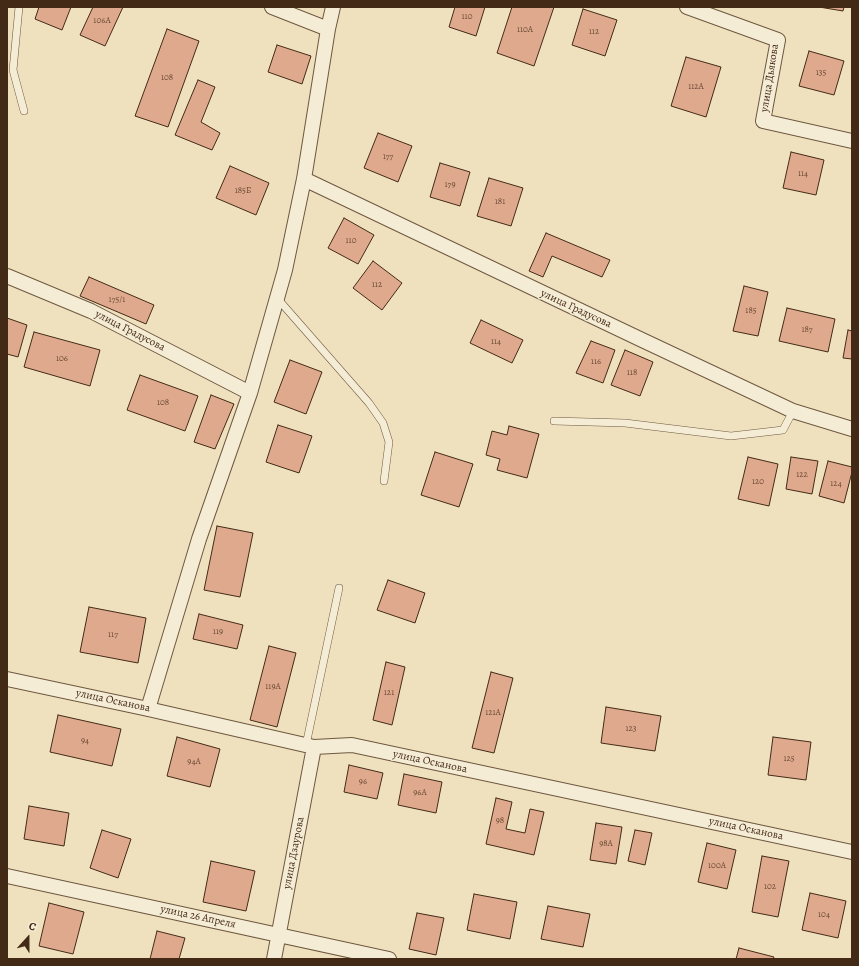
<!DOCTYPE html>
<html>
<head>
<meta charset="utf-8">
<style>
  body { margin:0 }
  #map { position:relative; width:859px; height:966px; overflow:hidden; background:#f0e1be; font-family:Alegreya,serif }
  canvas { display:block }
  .frame { position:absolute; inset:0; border:8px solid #432a16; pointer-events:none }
  .north { position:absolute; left:8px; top:918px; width:40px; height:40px; -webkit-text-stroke:3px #f5ecd5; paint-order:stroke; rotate:21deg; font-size:11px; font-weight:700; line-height:16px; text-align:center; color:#432a16 }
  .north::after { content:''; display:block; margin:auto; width:14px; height:18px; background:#432a16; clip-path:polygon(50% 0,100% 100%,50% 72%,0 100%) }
</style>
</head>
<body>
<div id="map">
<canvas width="859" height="966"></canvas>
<div class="frame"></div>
<div class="north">С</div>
</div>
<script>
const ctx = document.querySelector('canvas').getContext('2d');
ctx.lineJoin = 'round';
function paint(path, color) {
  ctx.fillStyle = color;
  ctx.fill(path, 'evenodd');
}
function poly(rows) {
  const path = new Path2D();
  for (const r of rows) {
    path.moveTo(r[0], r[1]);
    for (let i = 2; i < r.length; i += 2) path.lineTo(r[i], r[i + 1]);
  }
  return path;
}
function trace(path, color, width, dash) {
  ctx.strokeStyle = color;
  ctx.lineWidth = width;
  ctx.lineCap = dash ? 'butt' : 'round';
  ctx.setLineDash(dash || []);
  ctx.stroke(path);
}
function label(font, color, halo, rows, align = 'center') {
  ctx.font = font + ' Alegreya,serif';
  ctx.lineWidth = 3;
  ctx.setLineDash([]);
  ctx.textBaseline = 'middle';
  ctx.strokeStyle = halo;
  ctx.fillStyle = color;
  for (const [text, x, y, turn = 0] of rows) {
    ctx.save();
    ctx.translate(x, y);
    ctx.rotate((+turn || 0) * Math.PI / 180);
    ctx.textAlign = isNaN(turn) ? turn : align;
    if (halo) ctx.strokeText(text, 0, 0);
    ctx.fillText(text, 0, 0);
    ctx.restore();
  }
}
const building = poly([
  [39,7,71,7,62,30,35,19,39,7],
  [93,7,123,7,105,46,80,35,93,7],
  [455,7,485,7,476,36,449,27,455,7],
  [512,7,554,7,534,66,497,53,512,7],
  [819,7,844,7,843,11,819,7],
  [583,9,617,20,605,56,572,45,583,9],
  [167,29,199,41,168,127,135,116,167,29],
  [277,45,311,56,302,84,268,72,277,45],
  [809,51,844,61,834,95,799,86,809,51],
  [686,57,721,67,706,117,671,106,686,57],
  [198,80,215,87,201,122,220,133,212,150,175,135,198,80],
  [378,133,412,146,398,182,364,168,378,133],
  [791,152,824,160,816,195,783,188,791,152],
  [440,163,470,172,460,206,430,197,440,163],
  [230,166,269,183,256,215,216,198,230,166],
  [489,178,523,188,511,226,477,216,489,178],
  [344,218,374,235,358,264,328,248,344,218],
  [546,233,610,260,602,277,552,256,543,277,529,271,546,233],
  [373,261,402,283,382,310,353,288,373,261],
  [89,277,154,305,146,324,80,296,89,277],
  [744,286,768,292,758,336,733,331,744,286],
  [787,308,835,319,828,352,779,341,787,308],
  [7,318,27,325,18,357,7,354,7,318],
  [481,320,523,340,512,363,470,343,481,320],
  [848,330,852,331,852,359,843,358,848,330],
  [34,332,100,350,90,386,24,367,34,332],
  [591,341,615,350,603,383,576,373,591,341],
  [625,350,653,362,640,396,611,385,625,350],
  [290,360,322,372,306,414,274,402,290,360],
  [140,375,198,396,185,431,127,410,140,375],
  [211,395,234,404,215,449,194,442,211,395],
  [278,425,312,436,299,473,266,462,278,425],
  [509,426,539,434,527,478,497,470,500,459,486,455,492,431,507,435,509,426],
  [435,452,473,464,459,507,421,495,435,452],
  [748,457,778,464,769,506,738,499,748,457],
  [791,457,818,461,812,494,786,489,791,457],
  [828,461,852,467,852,472,844,503,819,496,828,461],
  [217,526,253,533,240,597,204,590,217,526],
  [388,580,425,593,415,623,377,610,388,580],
  [89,607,146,618,138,663,80,652,89,607],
  [199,614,243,625,237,649,193,639,199,614],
  [269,646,296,653,277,727,250,720,269,646],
  [386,662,405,667,392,725,373,720,386,662],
  [491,672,513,678,494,753,472,748,491,672],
  [606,707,661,716,655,751,601,743,606,707],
  [58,715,121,729,112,766,50,752,58,715],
  [177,737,220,749,210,787,167,776,177,737],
  [773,737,811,742,806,780,768,775,773,737],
  [349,765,383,773,377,799,344,792,349,765],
  [404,774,442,782,436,813,398,805,404,774],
  [496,798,512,802,506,829,525,833,530,809,544,812,534,855,486,844,496,798],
  [29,806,69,813,64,846,24,839,29,806],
  [596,823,622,827,616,864,590,860,596,823],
  [102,830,131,839,118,878,90,868,102,830],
  [635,830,652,833,645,865,628,861,635,830],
  [707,843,736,850,727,889,698,882,707,843],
  [762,856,789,861,778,917,752,912,762,856],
  [211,861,255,871,246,911,203,902,211,861],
  [810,893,846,901,838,938,802,930,810,893],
  [474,894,517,902,510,939,467,930,474,894],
  [49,903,84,912,73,954,39,946,49,903],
  [548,906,590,914,583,947,541,939,548,906],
  [417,913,444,918,436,955,409,949,417,913],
  [157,931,185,938,179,959,150,959,157,931],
  [739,948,774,957,773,959,736,959,739,948]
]);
const lane = poly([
  [19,7,13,70,24,111],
  [277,298,369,403,383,423,389,442,384,481],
  [554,421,625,423,731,436,783,430,793,411],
  [306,745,339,588]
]);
const street = poly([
  [272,7,328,29],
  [687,7,778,40,763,121,852,141],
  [304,179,640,339,793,411,852,429],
  [7,276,91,311,250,393],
  [7,679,148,709,314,747,352,745,852,852],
  [148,709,199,539,250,393,285,270,304,179,328,29,333,7],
  [7,876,389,959],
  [274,959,314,747]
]);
const numberNames = [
  ["110",467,17],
  ["106А",102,21],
  ["110А",525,30],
  ["112",594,32],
  ["135",821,73],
  ["108",167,78],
  ["112А",696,87],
  ["177",388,157],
  ["114",803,174],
  ["179",450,185],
  ["185Б",243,191],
  ["181",500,202],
  ["110",351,241],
  ["112",377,285],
  ["175/1",117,300],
  ["185",751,311],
  ["187",807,330],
  ["114",496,342],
  ["106",62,359],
  ["116",596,362],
  ["118",632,373],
  ["108",163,403],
  ["122",802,475],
  ["120",758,482],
  ["124",836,484],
  ["119",218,632],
  ["117",113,635],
  ["119А",273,687],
  ["121",389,693],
  ["121А",493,713],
  ["123",631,729],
  ["94",85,741],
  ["125",789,759],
  ["94А",194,762],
  ["96",363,782],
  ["96А",420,793],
  ["98",500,821],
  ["98А",606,844],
  ["100А",717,866],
  ["102",770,887],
  ["104",824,915]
];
const streetNames = [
  ["улица Дьякова",770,78,-81],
  ["улица Градусова",576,309,25],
  ["улица Градусова",130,331,27],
  ["улица Осканова",113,701,12],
  ["улица Осканова",430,762,12],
  ["улица Осканова",746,829,12],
  ["улица Дзаурова",294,853,-79],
  ["улица 26 Апреля",198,917,12]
];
paint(building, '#dfa98d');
trace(building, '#432a16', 1);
trace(lane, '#6e5840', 8);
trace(street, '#6e5840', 16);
trace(lane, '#f5ecd5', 7);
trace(street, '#f5ecd5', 14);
label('9px', '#6a4a34', null, numberNames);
label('11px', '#432a16', '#f5ecd5', streetNames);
</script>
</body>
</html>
